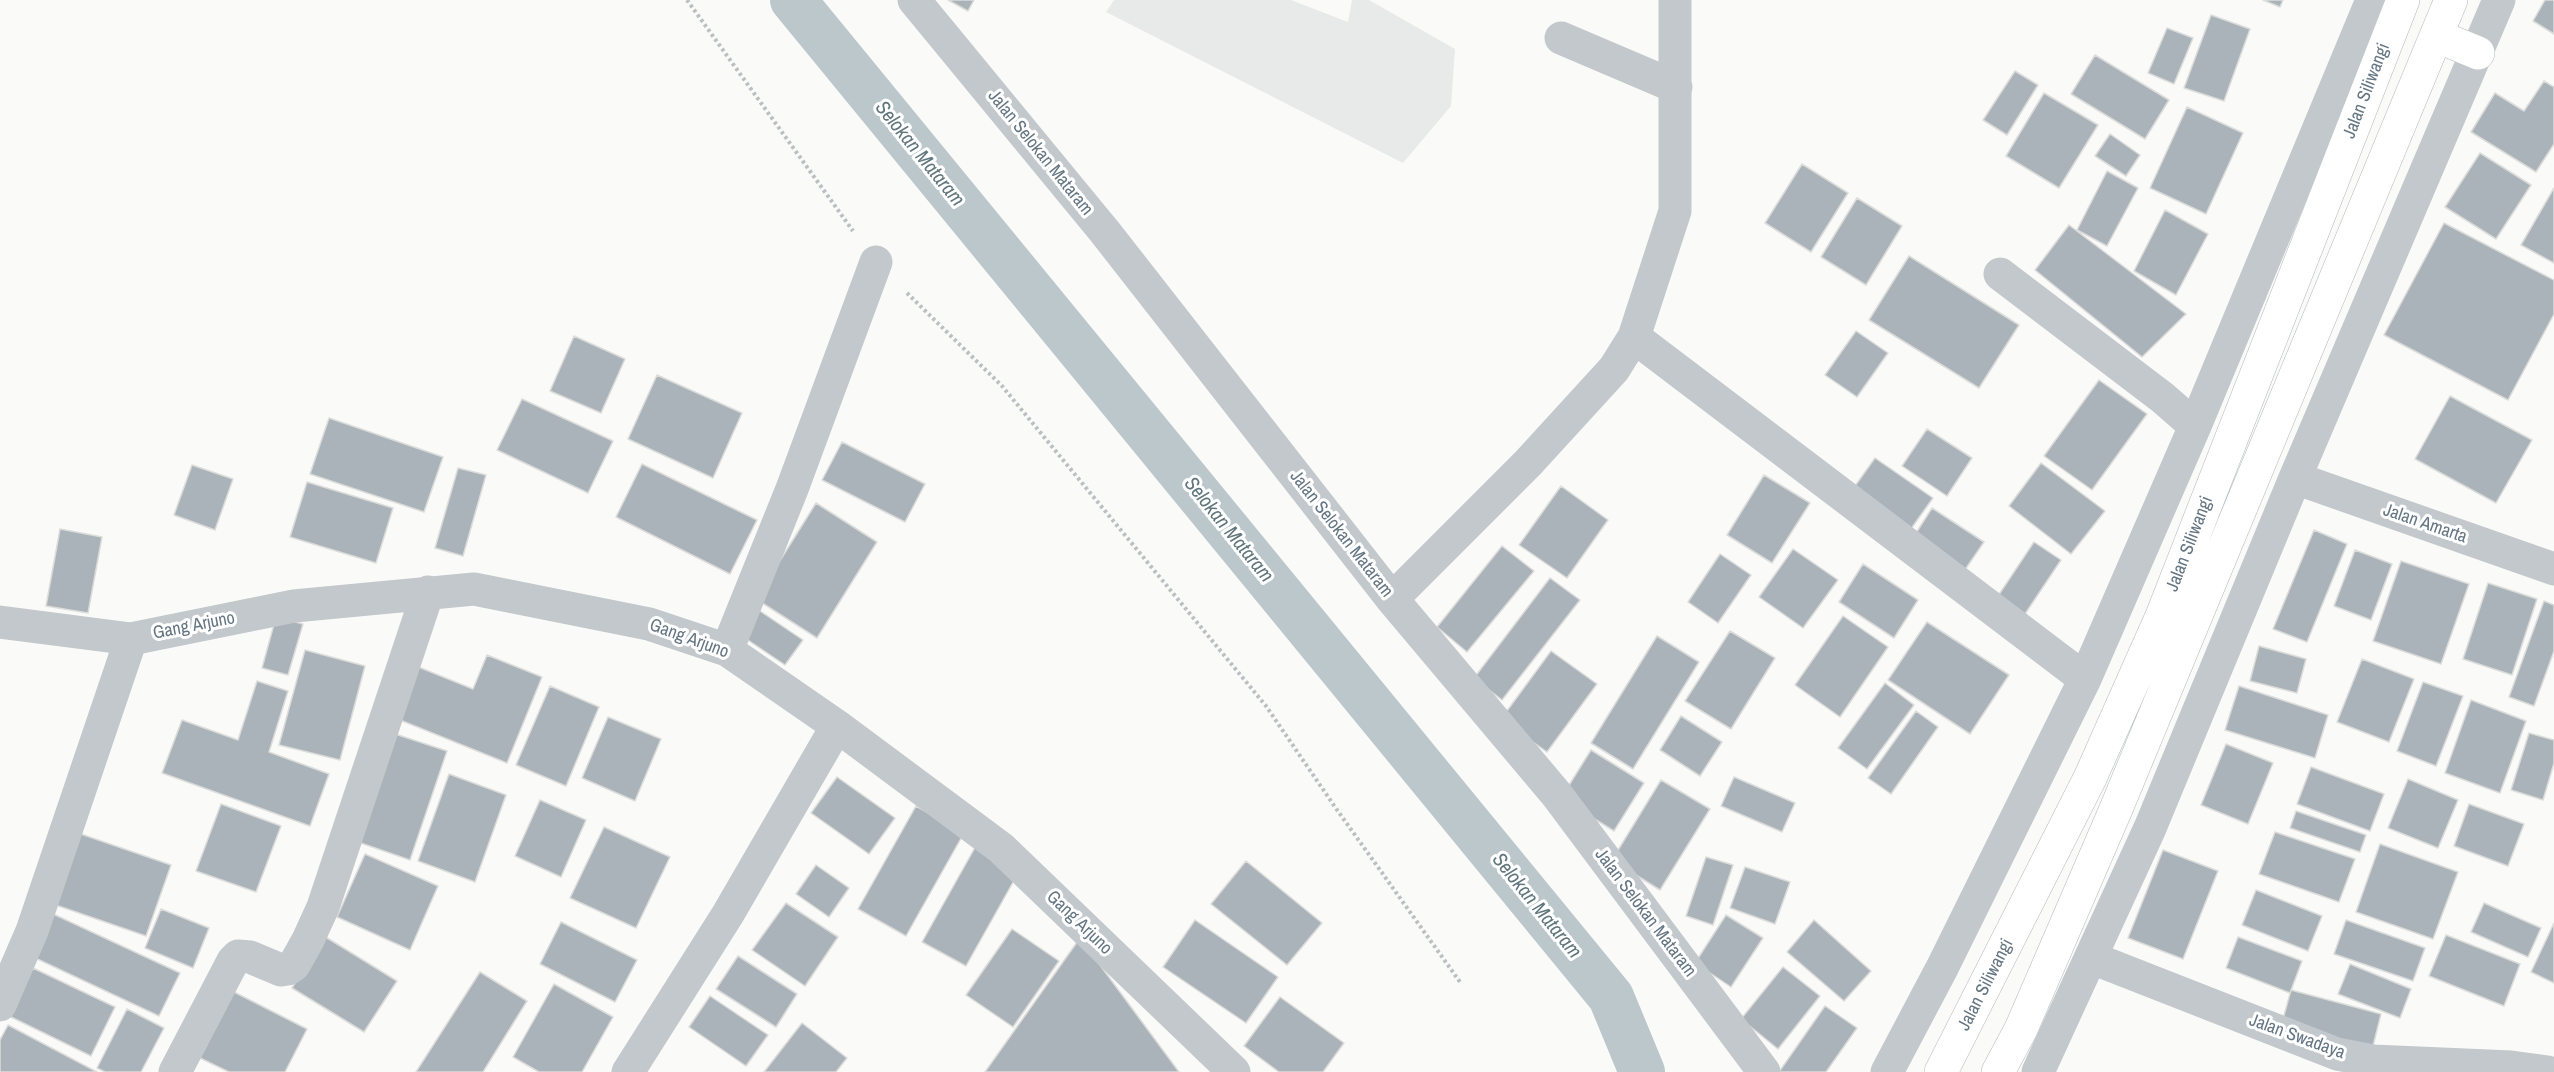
<!DOCTYPE html>
<html>
<head>
<meta charset="utf-8">
<style>
  body { margin:0 }
  canvas { display:block; background:#fafaf8 }
</style>
</head>
<body>
<canvas width="2554" height="1072"></canvas>
<script>
const ctx = document.querySelector('canvas').getContext('2d');
ctx.lineJoin = 'round';
function paint(path, color) {
  ctx.fillStyle = color;
  ctx.fill(path, 'evenodd');
}
function poly(rows) {
  const path = new Path2D();
  for (const r of rows) {
    path.moveTo(r[0], r[1]);
    for (let i = 2; i < r.length; i += 2) path.lineTo(r[i], r[i + 1]);
  }
  return path;
}
function trace(path, color, width, dash) {
  ctx.strokeStyle = color;
  ctx.lineWidth = width;
  ctx.lineCap = dash ? 'butt' : 'round';
  ctx.setLineDash(dash || []);
  ctx.stroke(path);
}
function label(font, color, halo, rows, align = 'center') {
  ctx.font = font + ' "Archivo Narrow",sans-serif';
  ctx.lineWidth = 6;
  ctx.setLineDash([]);
  ctx.textBaseline = 'middle';
  ctx.strokeStyle = halo;
  ctx.fillStyle = color;
  for (const [text, x, y, turn = 0] of rows) {
    ctx.save();
    ctx.translate(x, y);
    ctx.rotate((+turn || 0) * Math.PI / 180);
    ctx.textAlign = isNaN(turn) ? turn : align;
    if (halo) ctx.strokeText(text, 0, 0);
    ctx.fillText(text, 0, 0);
    ctx.restore();
  }
}
const built = poly([
  [1114,0,1291,0,1348,22,1352,0,1369,0,1455,49,1451,106,1403,163,1106,12]
]);
const canal = poly([
  [793,0,1611,997,1642,1072]
]);
const building = poly([
  [948,0,974,0,968,11,948,0],
  [2263,0,2283,0,2280,7,2263,0],
  [2545,0,2554,0,2554,34,2533,21,2545,0],
  [2211,15,2250,29,2224,101,2184,88,2211,15],
  [2167,28,2193,38,2174,84,2148,73,2167,28],
  [2095,55,2169,100,2145,139,2071,94,2095,55],
  [2015,71,2038,85,2007,135,1983,120,2015,71],
  [2544,81,2554,87,2554,144,2536,172,2471,132,2495,93,2524,111,2544,81],
  [2044,93,2098,125,2059,188,2006,156,2044,93],
  [2187,107,2243,133,2206,214,2150,188,2187,107],
  [2110,134,2140,155,2126,176,2095,156,2110,134],
  [2480,153,2531,185,2496,239,2445,207,2480,153],
  [1802,164,1848,193,1811,252,1765,223,1802,164],
  [2107,171,2138,188,2107,246,2077,230,2107,171],
  [2554,188,2554,263,2521,245,2554,188],
  [1857,198,1902,226,1866,285,1821,257,1857,198],
  [2165,210,2208,234,2176,295,2134,271,2165,210],
  [2444,223,2554,280,2554,314,2508,400,2384,335,2444,223],
  [2069,225,2186,314,2142,357,2035,270,2069,225],
  [1909,256,2019,325,1979,388,1869,320,1909,256],
  [1856,331,1888,353,1857,397,1825,375,1856,331],
  [574,336,625,359,601,413,550,391,574,336],
  [657,375,742,413,713,478,628,439,657,375],
  [2099,380,2147,414,2092,490,2044,456,2099,380],
  [2450,396,2532,440,2496,503,2415,459,2450,396],
  [522,399,613,441,588,493,497,450,522,399],
  [329,418,443,457,424,512,310,474,329,418],
  [1927,429,1972,458,1947,496,1902,466,1927,429],
  [842,442,925,484,905,522,822,480,842,442],
  [1875,458,1933,498,1908,533,1850,493,1875,458],
  [2041,463,2105,511,2071,554,2009,506,2041,463],
  [642,464,757,520,730,574,616,517,642,464],
  [192,465,233,479,215,530,174,515,192,465],
  [458,468,486,475,463,556,435,548,458,468],
  [1764,475,1810,503,1772,563,1727,535,1764,475],
  [307,482,393,508,376,563,290,537,307,482],
  [1561,486,1608,520,1567,578,1519,545,1561,486],
  [816,503,877,542,817,638,756,599,816,503],
  [1932,508,1984,542,1960,577,1909,544,1932,508],
  [60,529,102,537,88,613,46,606,60,529],
  [2314,530,2347,544,2307,642,2273,629,2314,530],
  [2034,542,2061,560,2025,614,1998,596,2034,542],
  [1502,546,1534,571,1467,652,1437,627,1502,546],
  [1793,549,1838,580,1803,628,1759,597,1793,549],
  [2355,550,2392,564,2371,620,2334,606,2355,550],
  [1720,554,1751,575,1718,623,1688,602,1720,554],
  [2401,561,2469,584,2441,664,2373,641,2401,561],
  [1863,564,1918,600,1894,638,1839,602,1863,564],
  [1550,578,1580,600,1502,700,1474,678,1550,578],
  [2488,583,2537,599,2512,675,2463,659,2488,583],
  [2544,601,2554,605,2554,651,2534,706,2509,697,2544,601],
  [757,609,803,640,785,665,739,634,757,609],
  [1843,616,1888,647,1840,717,1795,685,1843,616],
  [276,617,303,624,288,675,262,668,276,617],
  [1927,622,2009,675,1970,734,1888,680,1927,622],
  [1730,631,1775,658,1731,729,1685,701,1730,631],
  [1657,636,1699,662,1633,769,1591,743,1657,636],
  [2259,646,2306,659,2297,693,2250,681,2259,646],
  [305,650,365,666,340,760,279,745,305,650],
  [1551,651,1597,684,1547,752,1501,719,1551,651],
  [487,655,542,677,507,763,390,716,411,664,473,689,487,655],
  [2362,659,2414,679,2389,742,2337,722,2362,659],
  [257,681,288,691,269,752,329,774,310,826,162,773,182,720,238,740,257,681],
  [2423,682,2463,696,2436,766,2397,751,2423,682],
  [1885,683,1914,705,1867,769,1838,748,1885,683],
  [550,686,599,707,566,786,516,765,550,686],
  [2239,686,2328,715,2315,758,2225,730,2239,686],
  [2471,700,2526,721,2500,793,2445,773,2471,700],
  [1916,711,1938,727,1891,794,1868,778,1916,711],
  [1681,716,1722,742,1700,776,1660,750,1681,716],
  [608,717,661,739,635,801,582,778,608,717],
  [389,732,447,751,410,860,352,840,389,732],
  [2529,733,2554,740,2554,763,2543,800,2511,790,2529,733],
  [2226,744,2273,763,2248,824,2201,805,2226,744],
  [1591,750,1644,783,1614,831,1561,798,1591,750],
  [2311,767,2384,794,2370,831,2297,804,2311,767],
  [449,774,506,795,475,882,418,861,449,774],
  [837,777,895,818,869,854,811,813,837,777],
  [1734,777,1795,803,1782,832,1721,806,1734,777],
  [2408,779,2458,800,2438,848,2388,828,2408,779],
  [1661,780,1710,809,1660,890,1612,860,1661,780],
  [540,800,586,820,561,877,515,856,540,800],
  [221,804,281,826,256,892,196,871,221,804],
  [2469,804,2524,824,2508,866,2454,846,2469,804],
  [916,806,964,833,906,936,858,909,916,806],
  [2296,811,2366,835,2360,852,2290,828,2296,811],
  [604,827,670,857,636,928,570,898,604,827],
  [72,831,171,865,146,936,47,902,72,831],
  [2275,832,2355,859,2339,902,2259,874,2275,832],
  [977,844,1021,868,966,966,922,942,977,844],
  [2380,844,2458,872,2433,939,2356,912,2380,844],
  [2163,850,2218,871,2183,959,2128,938,2163,850],
  [365,854,438,886,410,950,337,917,365,854],
  [1706,857,1733,865,1713,925,1686,916,1706,857],
  [1246,861,1322,923,1287,965,1211,904,1246,861],
  [816,865,849,888,829,917,796,894,816,865],
  [1745,867,1790,882,1775,924,1730,908,1745,867],
  [2256,890,2322,916,2308,951,2242,925,2256,890],
  [786,903,838,937,805,986,752,950,786,903],
  [2484,903,2541,928,2528,957,2471,932,2484,903],
  [161,909,209,928,193,968,145,948,161,909],
  [51,913,180,973,159,1016,31,956,51,913],
  [1726,915,1763,938,1731,987,1695,963,1726,915],
  [1195,920,1278,977,1246,1023,1163,967,1195,920],
  [1814,920,1871,971,1844,1001,1787,952,1814,920],
  [2346,920,2425,948,2413,981,2334,954,2346,920],
  [561,922,637,960,615,1002,540,964,561,922],
  [2554,923,2554,983,2531,972,2554,923],
  [1012,929,1059,961,1013,1027,966,995,1012,929],
  [2446,935,2520,964,2504,1006,2429,976,2446,935],
  [324,936,397,981,364,1032,292,988,324,936],
  [2238,937,2302,961,2290,993,2226,968,2238,937],
  [1080,938,1179,1072,985,1072,1080,938],
  [738,956,797,994,776,1027,716,989,738,956],
  [2350,964,2411,989,2400,1018,2338,994,2350,964],
  [1783,967,1820,996,1778,1049,1741,1019,1783,967],
  [33,968,115,1007,91,1056,9,1016,33,968],
  [480,972,527,1001,483,1072,416,1072,480,972],
  [554,984,613,1017,582,1072,539,1072,513,1057,554,984],
  [2291,990,2381,1014,2371,1054,2280,1030,2291,990],
  [234,992,307,1029,285,1072,229,1072,200,1058,234,992],
  [710,996,768,1035,746,1066,689,1027,710,996],
  [1280,997,1344,1043,1323,1072,1279,1072,1244,1046,1280,997],
  [1825,1006,1857,1028,1826,1072,1779,1072,1825,1006],
  [127,1009,164,1028,141,1072,105,1072,97,1068,127,1009],
  [802,1023,847,1058,836,1072,764,1072,802,1023],
  [8,1025,97,1072,0,1072,0,1040,8,1025]
]);
const path = poly([
  [687,0,853,231],
  [907,293,1002,386,1266,706,1335,807,1460,982]
]);
const minor = poly([
  [914,0,1105,232,1392,599,1557,795,1764,1072],
  [1561,38,1676,87],
  [2000,274,2163,398,2195,426],
  [1634,337,2085,679],
  [2295,478,2554,569],
  [1392,599,1528,463,1614,369,1634,337,1675,211,1675,0],
  [0,622,131,639,294,606,474,589,649,624,727,650,837,726,1001,848,1234,1072],
  [727,650,792,489,876,262],
  [2092,958,2337,1054,2373,1061,2511,1067,2548,1072],
  [0,1005,32,931,131,639],
  [175,1072,233,961,238,956,250,957,281,970,288,969,294,965,308,940,323,907,428,592],
  [628,1072,728,914,837,726],
  [1887,1072,1942,968,2085,679,2195,426,2372,0],
  [2038,1072,2150,828,2295,478,2499,0]
]);
const highway = poly([
  [2437,36,2478,53],
  [1941,1072,2090,778,2162,616,2403,0],
  [1998,1072,2021,1029,2116,809,2451,0]
]);
const streetNames = [
  ["Jalan Siliwangi",2367,91,-69],
  ["Jalan Selokan Mataram",1040,153,51],
  ["Jalan Amarta",2425,524,19],
  ["Jalan Selokan Mataram",1341,534,52],
  ["Jalan Siliwangi",2190,544,-69],
  ["Gang Arjuno",194,626,-11],
  ["Gang Arjuno",689,639,20],
  ["Jalan Selokan Mataram",1645,913,53],
  ["Gang Arjuno",1079,923,44],
  ["Jalan Siliwangi",1986,985,-63],
  ["Jalan Swadaya",2297,1037,20]
];
const waterNames = [
  ["Selokan Mataram",919,154,51],
  ["Selokan Mataram",1228,530,51],
  ["Selokan Mataram",1536,906,51]
];
paint(built, '#e8e9e9');
trace(canal, '#bbc7cb', 46);
paint(building, '#aab3b9');
trace(building, '#dcdcda', 1.5);
trace(highway, '#b4b9bd', 34);
trace(path, '#bbbfc2', 4, [3, 3]);
trace(minor, '#c3c8cc', 33);
trace(highway, '#fff', 33);
label('18px', '#657683', '#fff', streetNames);
label('italic 20px', '#60757c', '#fff', waterNames);
</script>
</body>
</html>
